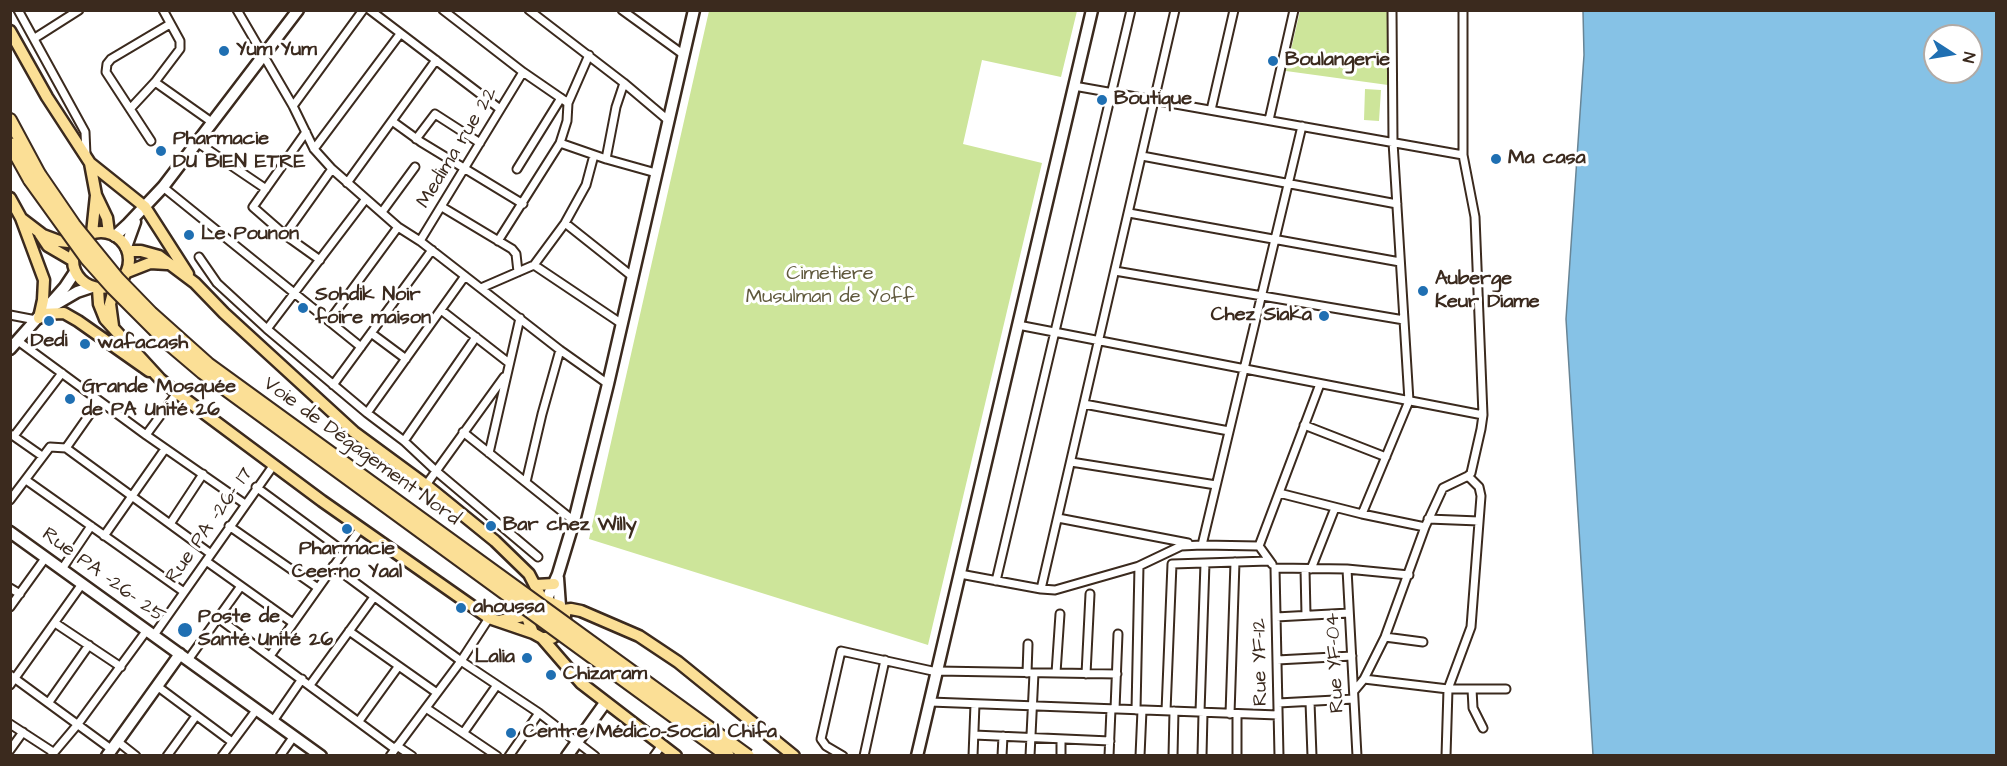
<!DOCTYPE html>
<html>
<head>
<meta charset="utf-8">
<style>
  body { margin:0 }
  #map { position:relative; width:2007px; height:766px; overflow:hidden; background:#fff; font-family:"Architects Daughter",sans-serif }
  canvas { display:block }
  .frame { position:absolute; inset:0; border:12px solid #3b2a1e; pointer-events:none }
  .north { position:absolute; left:1923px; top:24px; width:60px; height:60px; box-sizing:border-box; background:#fff; border:2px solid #b1aaa5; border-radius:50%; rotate:102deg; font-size:16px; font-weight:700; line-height:24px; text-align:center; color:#3b2a1e }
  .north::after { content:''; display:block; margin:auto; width:21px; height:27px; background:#1f6fb2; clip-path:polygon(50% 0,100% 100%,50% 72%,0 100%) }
</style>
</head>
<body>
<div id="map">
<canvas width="2007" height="766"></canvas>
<div class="frame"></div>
<div class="north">N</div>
</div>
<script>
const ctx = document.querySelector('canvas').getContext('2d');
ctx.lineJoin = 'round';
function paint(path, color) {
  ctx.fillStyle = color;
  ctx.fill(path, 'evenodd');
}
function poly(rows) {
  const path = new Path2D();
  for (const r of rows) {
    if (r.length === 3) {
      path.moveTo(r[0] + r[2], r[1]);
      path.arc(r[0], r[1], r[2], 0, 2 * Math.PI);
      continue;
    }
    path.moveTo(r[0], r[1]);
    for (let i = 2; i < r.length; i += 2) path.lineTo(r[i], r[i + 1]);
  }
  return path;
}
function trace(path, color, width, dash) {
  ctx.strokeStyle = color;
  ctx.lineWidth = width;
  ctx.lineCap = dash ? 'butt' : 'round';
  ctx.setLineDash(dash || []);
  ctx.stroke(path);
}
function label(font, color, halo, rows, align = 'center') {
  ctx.font = font + ' "Architects Daughter",sans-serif';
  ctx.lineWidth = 6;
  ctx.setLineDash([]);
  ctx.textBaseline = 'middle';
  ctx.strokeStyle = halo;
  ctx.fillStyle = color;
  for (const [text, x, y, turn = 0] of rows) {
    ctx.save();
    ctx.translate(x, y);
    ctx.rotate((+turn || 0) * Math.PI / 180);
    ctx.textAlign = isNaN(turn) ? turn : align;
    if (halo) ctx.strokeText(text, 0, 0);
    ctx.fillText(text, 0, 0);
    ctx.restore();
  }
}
const green = poly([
  [709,11,1077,11,1061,77,982,60,963,144,1042,163,928,645,589,539],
  [1300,11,1388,11,1388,85,1286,71],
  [1365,89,1381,90,1379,121,1364,120]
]);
const water = poly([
  [1583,11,1996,11,1996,755,1593,755,1566,319,1584,55,1583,11],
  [1935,36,1971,36,1971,72,1935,72,1935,36]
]);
const street = poly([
  [18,10,85,132,86,155],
  [237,10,293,106,314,149,332,169,398,227,420,241,560,350,608,384],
  [370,10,500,109],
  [443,10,523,72,568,103],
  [529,10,624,83,669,121],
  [622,10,684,55],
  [35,38,79,10],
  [155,82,213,123],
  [1074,86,1463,155],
  [293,106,363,10],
  [130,109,155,82,180,49,180,41,163,10],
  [1211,110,1234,10],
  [1269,120,1294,10],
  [392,121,421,142,523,204],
  [306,132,253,207,285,235,320,260],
  [416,139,435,114,480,143],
  [151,141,106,72,107,64,111,59,170,24],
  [198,143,266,189],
  [560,143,606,159,656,173],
  [314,149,400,34],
  [1142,156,1397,204],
  [606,159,616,107,624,83],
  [517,169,561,98],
  [347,183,436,60],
  [163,187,361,347],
  [365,200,267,329,367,413,404,441,436,471,538,557],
  [442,207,512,249,516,254,518,272],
  [382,212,415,167],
  [1129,213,1400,262],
  [565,223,633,277],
  [285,235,332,169],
  [420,241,523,72],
  [498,241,560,143,567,121,568,103,589,55],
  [199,257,217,283,267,329],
  [534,265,622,324],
  [1115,271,1404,320],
  [481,288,534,265,565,223,586,185,594,155],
  [441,310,509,363],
  [10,315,36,320],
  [329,321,398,227],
  [1018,325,1483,415],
  [371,333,406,359],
  [18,341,146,435,245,504],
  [333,385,432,250],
  [1084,404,1229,431],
  [367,413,465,276],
  [1304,425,1386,457],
  [463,432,574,521],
  [12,435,42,456],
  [146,435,177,393],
  [14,436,62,373],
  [404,441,476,337],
  [66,448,99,401],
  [489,453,520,318],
  [1071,462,1216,485],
  [26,480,184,592],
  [526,482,542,414,560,350],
  [426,485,504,377],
  [256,487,343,551],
  [1279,493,1362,514,1425,527],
  [10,500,50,447,66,448,211,554],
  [1362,514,1409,401,1393,142,1392,10],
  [1058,518,1188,543],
  [1428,519,1479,521],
  [170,524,203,474],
  [229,526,318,588],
  [104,536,165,449],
  [1202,545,1302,126],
  [1259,546,1320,384],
  [1259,546,1272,564],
  [206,561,293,623],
  [333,566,461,661,539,713,595,756],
  [1275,568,1279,756],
  [1275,568,1347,569,1409,575],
  [62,569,91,526],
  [1305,569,1306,615],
  [1311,569,1335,508],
  [1347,569,1357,756],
  [960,574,1041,589,1055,590,1139,566,1181,546,1202,545,1259,546],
  [996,581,1131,10],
  [10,588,20,594],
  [1041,589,1175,10],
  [10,607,46,557],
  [1276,617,1349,613],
  [218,618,395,749],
  [55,623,121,667],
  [349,631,437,693],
  [154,635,273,466],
  [1385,637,1423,642],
  [270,656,360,529],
  [188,660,241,586],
  [1277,660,1352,656],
  [937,671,1117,674],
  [1027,673,1028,644],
  [1056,673,1060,614],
  [1086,674,1090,594],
  [10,675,111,749],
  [1364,679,1448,689,1506,689],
  [10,685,82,584],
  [310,685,374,597],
  [157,686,232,742],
  [1472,689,1473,708,1483,728],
  [1354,691,1364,679,1385,637,1425,527,1443,488,1468,476,1471,473,1481,429,1483,415,1475,217,1463,155,1463,10],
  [49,702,89,645],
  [930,702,1278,715],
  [1310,702,1312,756],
  [1278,703,1354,699],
  [426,708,497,756],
  [1115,709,1118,634],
  [1136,710,1139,566],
  [1166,711,1172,564,1269,561],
  [1200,712,1205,563],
  [1230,714,1235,562],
  [273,721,302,679],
  [359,721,398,667],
  [10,724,53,752],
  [464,732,497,685],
  [974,735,1110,741],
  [117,741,136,756],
  [397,746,412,756],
  [10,750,23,732],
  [51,756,78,724,147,630],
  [167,756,196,716],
  [222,756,257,709],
  [280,756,294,736],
  [390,756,461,661,489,618],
  [509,756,539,713],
  [654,756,662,745],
  [843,756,826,746,821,739,841,651,937,672],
  [864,756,885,660],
  [973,756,975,704],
  [1002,756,1003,736],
  [1030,756,1034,673],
  [1061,756,1061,739],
  [1109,756,1111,709],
  [1140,756,1142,710],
  [1173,756,1174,711],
  [1202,756,1203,713],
  [1237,756,1237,714],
  [1446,756,1448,689,1471,627,1481,496,1479,487,1468,476]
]);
const secondary = poly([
  [115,236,128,224,163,187,298,10],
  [126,247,135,222],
  [53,306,77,292,92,287],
  [10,349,65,287,75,272],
  [10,532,321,756],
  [558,578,560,606],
  [546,601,558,574,574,521,608,384,694,10],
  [107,756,180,654],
  [567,756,605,703],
  [917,756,1092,10]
]);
const primary = poly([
  [10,31,47,97,90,163,96,195,92,233],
  [90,163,145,207,188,274],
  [96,195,107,218,109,233],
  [10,198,21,218,44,280,43,300,39,318],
  [22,219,43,235,59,241,78,243],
  [101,260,28],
  [40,234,48,246,72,260],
  [128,251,141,251,159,256,195,283,224,313,354,432,426,485,495,541,529,574,543,601],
  [127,272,150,263,167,264],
  [98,289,99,304,105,319,160,379,177,393,322,501,489,618,533,633,542,638,552,638,560,633,565,624,565,614,560,606,546,601,533,606,528,620,533,633],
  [41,314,64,313,78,321,149,371],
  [113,326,110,304,115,285],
  [536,585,554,584],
  [563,610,571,609,581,611,639,636,678,662,794,756],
  [499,621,528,615],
  [542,638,581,683,676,756]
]);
const highway = poly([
  [10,120,39,174],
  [10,144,30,180]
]);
const highwayBridge = poly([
  [39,174,74,225,118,279,151,313,208,364,748,756],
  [30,180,87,259,112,287,169,344,202,372,728,756]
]);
const markers = [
  [224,51,6,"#1f6fb2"],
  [1273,61,6,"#1f6fb2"],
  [1102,100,6,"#1f6fb2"],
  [161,151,6,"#1f6fb2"],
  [1496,159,6,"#1f6fb2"],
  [189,235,6,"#1f6fb2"],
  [1423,291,6,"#1f6fb2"],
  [303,308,6,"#1f6fb2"],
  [1324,316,6,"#1f6fb2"],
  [49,321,6,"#1f6fb2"],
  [85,344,6,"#1f6fb2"],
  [70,399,6,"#1f6fb2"],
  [491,526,6,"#1f6fb2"],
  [347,529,6,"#1f6fb2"],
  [461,608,6,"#1f6fb2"],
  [185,630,8,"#1f6fb2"],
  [527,658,6,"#1f6fb2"],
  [551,675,6,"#1f6fb2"],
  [511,733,6,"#1f6fb2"]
];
const poiNames = [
  ["Yum Yum",236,51],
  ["Boulangerie",1285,61],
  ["Boutique",1114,100],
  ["Pharmacie",173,140],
  ["DU BIEN ETRE",173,163],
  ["Ma casa",1508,159],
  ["Le Pounon",201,235],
  ["Auberge",1435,280],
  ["Keur Diame",1435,303],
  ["Sohdik Noir",315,296],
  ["foire maison",315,319],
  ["Chez Siaka",1312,316,"right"],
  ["Dedi",49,342,"center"],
  ["wafacash",97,344],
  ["Grande Mosquée",82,388],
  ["de PA Unité 26",82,411],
  ["Bar chez Willy",503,526],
  ["Pharmacie",347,550,"center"],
  ["Ceerno Yaal",347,573,"center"],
  ["ahoussa",473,608],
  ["Poste de",198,618],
  ["Santé Unité 26",198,641],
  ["Lalia",515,658,"right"],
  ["Chizaram",563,675],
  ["Centre Médico-Social Chifa",523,733]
];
const streetNames = [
  ["Medima rue 22",458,148,-59],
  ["Voie de Dégagement Nord",361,452,36],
  ["Rue PA -26- 17",210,526,-55],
  ["Rue PA -26- 25",103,576,36],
  ["Rue YF-12",1261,662,-91],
  ["Rue YF-04",1336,663,-93]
];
const parkNames = [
  ["Cimetiere",830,275],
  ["Musulman de Yoff",830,298]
];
paint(green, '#cde59a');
paint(water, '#86c2e6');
trace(water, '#688596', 1.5);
trace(street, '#3b2a1e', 11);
trace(secondary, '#3b2a1e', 15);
trace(primary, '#3b2a1e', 15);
trace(highway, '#3b2a1e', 16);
trace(street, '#fff', 7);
trace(secondary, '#fff', 10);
trace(primary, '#fbdf96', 10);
trace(highway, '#fbdf96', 12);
trace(highwayBridge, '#3b2a1e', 16, []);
trace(highwayBridge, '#fbdf96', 12);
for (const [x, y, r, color] of markers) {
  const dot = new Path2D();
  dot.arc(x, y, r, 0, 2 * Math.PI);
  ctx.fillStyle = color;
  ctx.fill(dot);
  trace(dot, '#fff', 2);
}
label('bold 20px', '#3b2a1e', '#fff', poiNames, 'left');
label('20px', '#3b2a1e', '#fff', streetNames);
label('20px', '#60593d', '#fff', parkNames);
</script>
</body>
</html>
